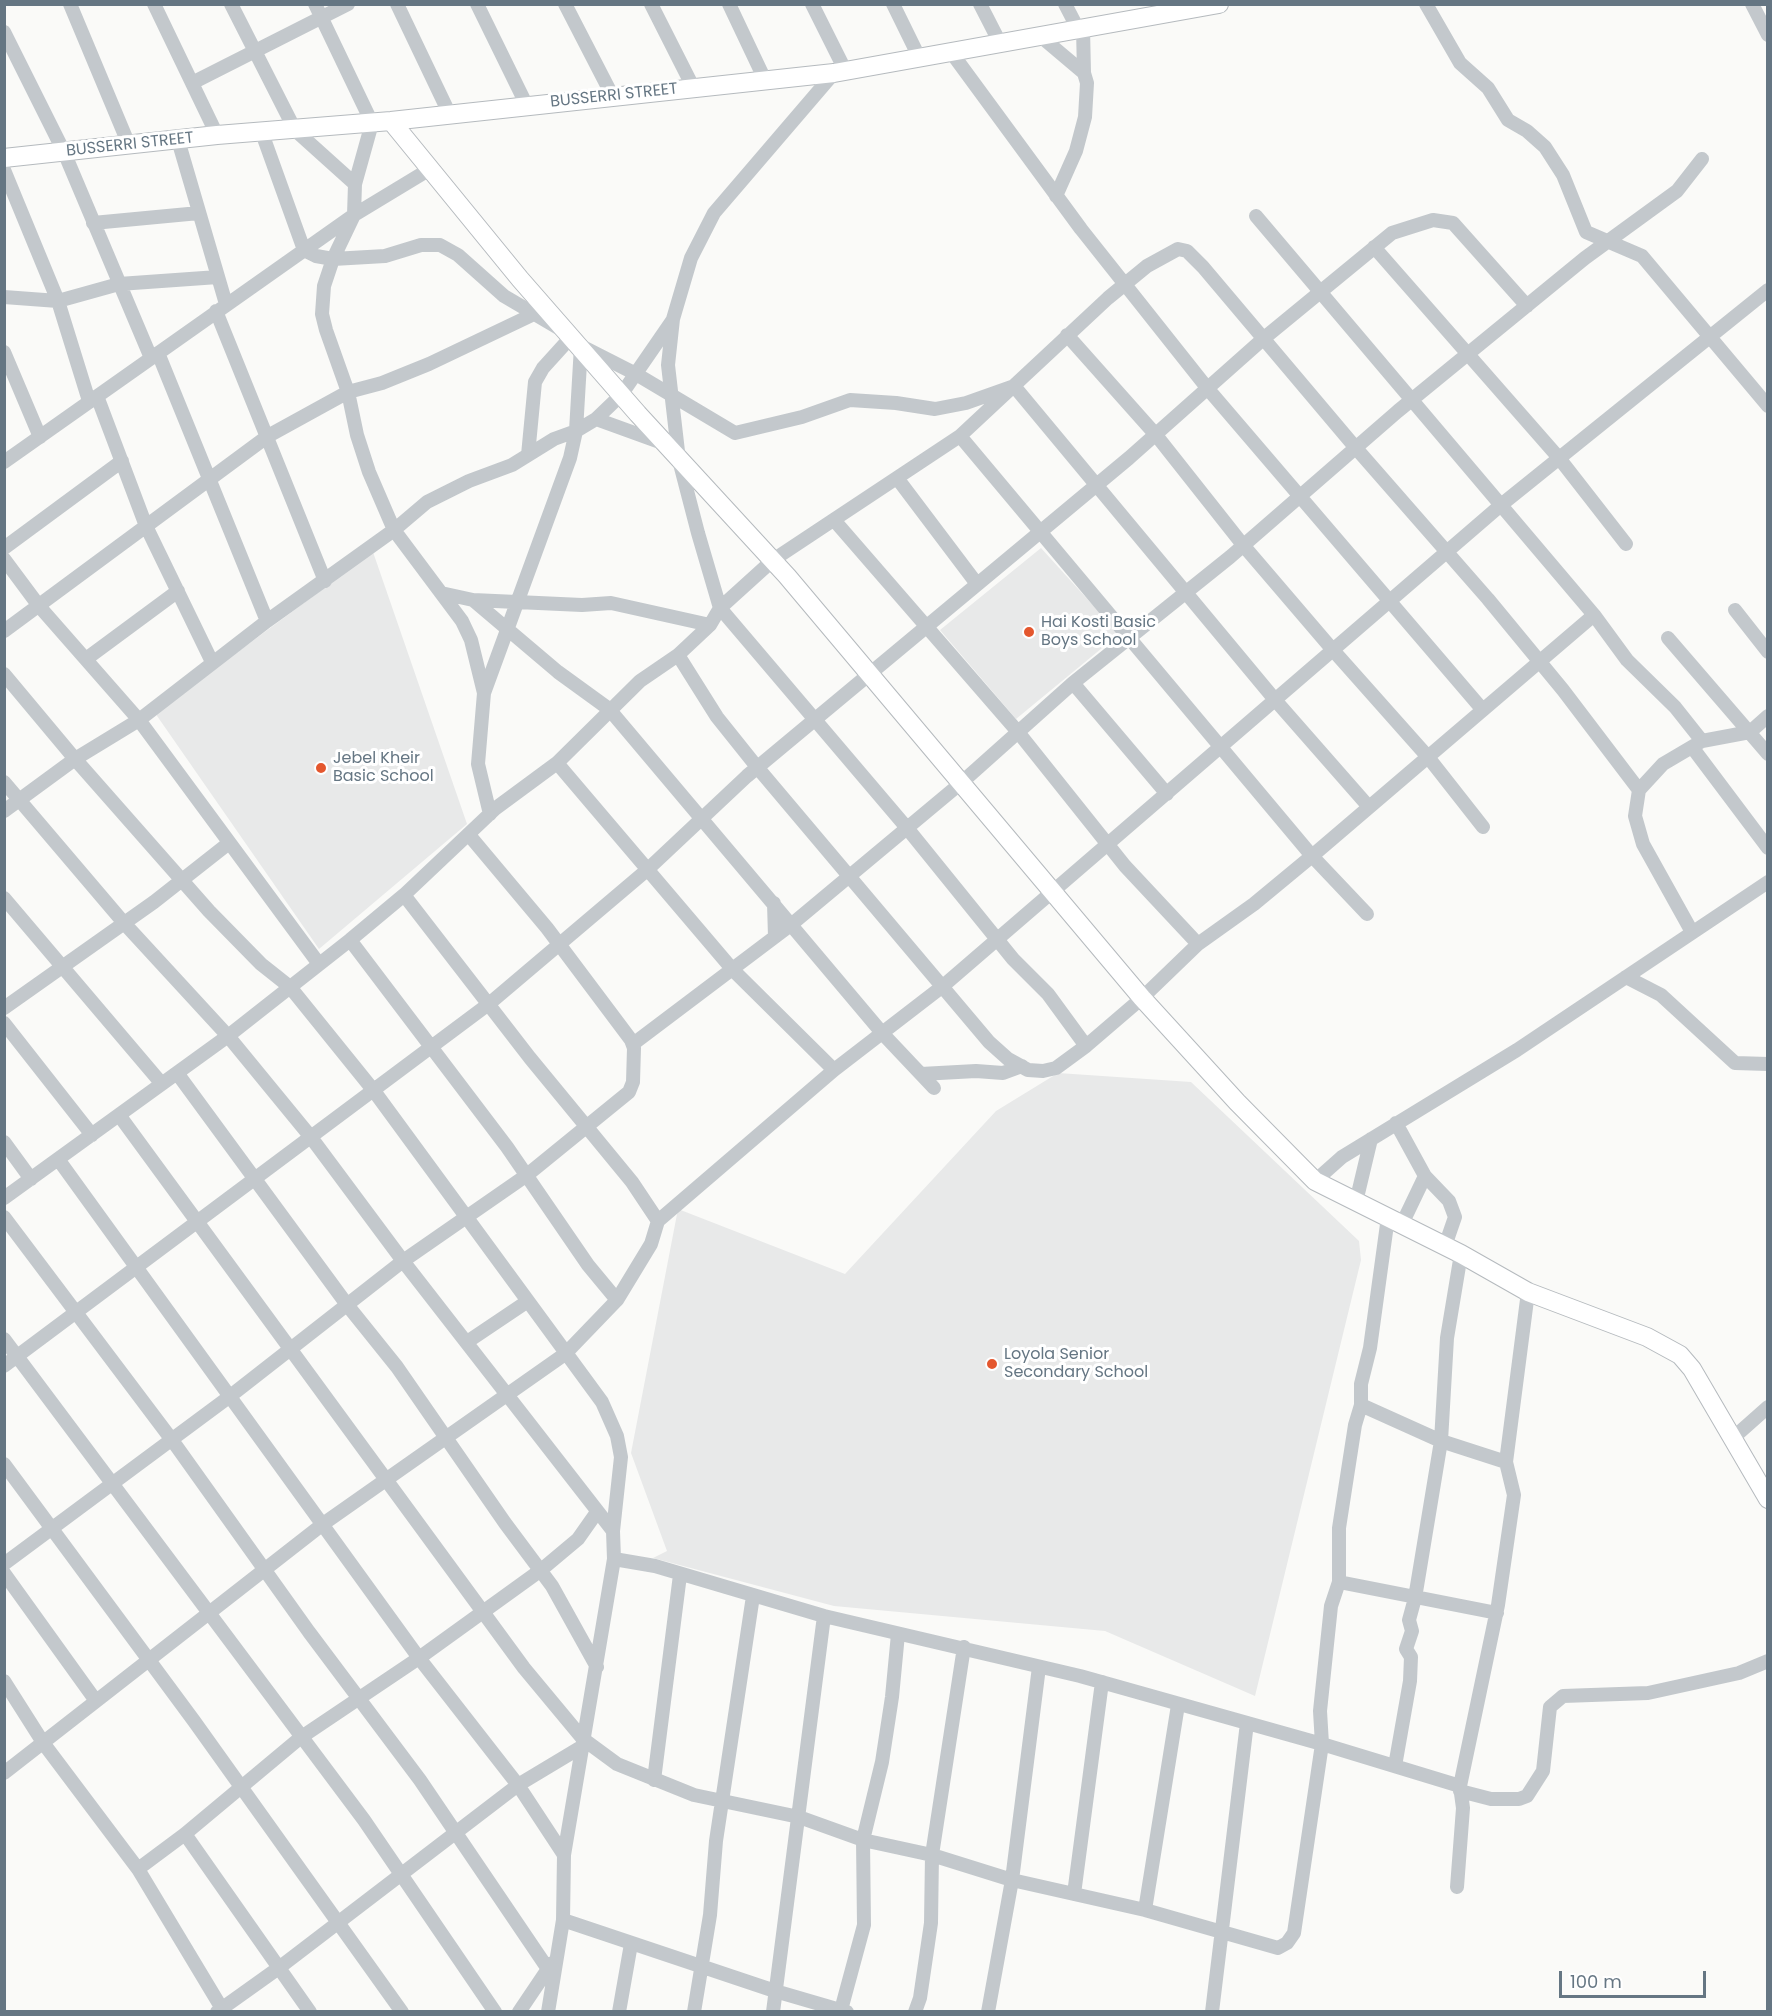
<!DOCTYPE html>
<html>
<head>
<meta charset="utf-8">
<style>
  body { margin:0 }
  #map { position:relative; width:1772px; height:2016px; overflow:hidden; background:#fafaf8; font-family:Poppins,sans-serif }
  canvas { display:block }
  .frame { position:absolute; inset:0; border:6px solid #657683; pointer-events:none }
  .scale { position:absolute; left:1559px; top:1971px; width:147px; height:27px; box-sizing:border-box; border:3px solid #657683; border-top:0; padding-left:8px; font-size:18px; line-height:21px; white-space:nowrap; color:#657683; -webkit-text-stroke:4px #fff; paint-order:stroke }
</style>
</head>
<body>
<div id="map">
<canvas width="1772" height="2016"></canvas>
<div class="frame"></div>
<div class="scale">100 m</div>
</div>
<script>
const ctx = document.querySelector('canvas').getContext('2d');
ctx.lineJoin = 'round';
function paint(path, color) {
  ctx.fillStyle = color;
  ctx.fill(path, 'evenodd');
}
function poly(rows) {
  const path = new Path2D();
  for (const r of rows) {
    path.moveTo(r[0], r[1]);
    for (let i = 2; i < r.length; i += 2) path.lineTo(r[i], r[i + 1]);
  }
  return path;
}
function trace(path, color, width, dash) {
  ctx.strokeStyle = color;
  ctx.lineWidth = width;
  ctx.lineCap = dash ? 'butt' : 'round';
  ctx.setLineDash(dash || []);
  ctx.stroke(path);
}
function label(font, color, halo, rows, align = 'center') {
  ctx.font = font + ' Poppins,sans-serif';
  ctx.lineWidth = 6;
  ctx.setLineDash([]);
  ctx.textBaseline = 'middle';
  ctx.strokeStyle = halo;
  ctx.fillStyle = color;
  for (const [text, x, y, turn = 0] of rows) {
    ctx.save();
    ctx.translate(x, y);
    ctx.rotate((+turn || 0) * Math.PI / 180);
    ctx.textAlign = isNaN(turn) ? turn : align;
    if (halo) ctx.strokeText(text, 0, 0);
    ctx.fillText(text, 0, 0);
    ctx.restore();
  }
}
const built = poly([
  [1041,548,1119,634,1016,719,940,630],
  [373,552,467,824,319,949,155,713],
  [1058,1073,1191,1082,1359,1241,1361,1260,1255,1696,1105,1631,834,1606,653,1558,667,1551,631,1453,678,1209,845,1274,996,1111]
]);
const minor = poly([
  [70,4,129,145],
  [154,4,217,135],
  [231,4,295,130,355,184],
  [315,4,372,123,355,184,354,215,333,259,324,286,322,314,326,330,348,392,357,435,369,472,394,530,462,621,471,640,484,693],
  [397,4,450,115],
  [477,4,527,106],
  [565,4,613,97],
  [651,4,693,87],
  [729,4,765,80],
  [812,4,845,70],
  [893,4,919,57],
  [980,4,1000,43],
  [1065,4,1078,29],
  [1426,4,1460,63,1488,88,1508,120,1527,131,1545,147,1563,175,1586,232,1642,256,1768,406],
  [1752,4,1768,35],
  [4,32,64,152,151,358],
  [1039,35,1084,73],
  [951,52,1081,229,1208,389,1482,709],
  [834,73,714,213,691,258,673,319,668,365,679,460,698,533,720,608,907,828,1013,959,1048,994,1086,1046],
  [192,83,348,4],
  [262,133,304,250,316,256,333,259,385,256,421,245,440,245,458,255,504,296,572,336,543,368,535,382,528,455],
  [178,140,226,304],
  [4,170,58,301,89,401],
  [1056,196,1076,151,1085,117,1087,83,1084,73,1083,28],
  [1256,216,1594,615,1627,660,1675,707,1702,741],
  [93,223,199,213],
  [1374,247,1559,458,1626,544],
  [4,297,58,301,119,284,218,277],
  [216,311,325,581],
  [1067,335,1156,435,1243,545,1332,649,1428,757,1483,827],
  [4,352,40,437],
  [158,353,267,621],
  [97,396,146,526,212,662],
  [596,419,665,444],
  [960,436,1312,856,1367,914],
  [4,462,354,215,430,169],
  [897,478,977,584],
  [834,520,1018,732,1125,866,1198,944],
  [4,548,122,461],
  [4,559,39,606,139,720,319,964],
  [441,593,473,600,582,605,611,603,710,625],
  [473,600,558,672,609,709,883,1034,934,1088],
  [1735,610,1768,652],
  [4,631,268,436,348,392,382,383,429,364,534,314],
  [1668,638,1768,754],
  [678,655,717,717,757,767,989,1042,1008,1059,1028,1070,1043,1071,1056,1068,1086,1046,1142,998,1198,944,1254,904,1312,856,1594,615],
  [86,659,178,591],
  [4,674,75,759,209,911,261,964,290,987,374,1091,602,1402,617,1436,621,1457,613,1531,614,1559],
  [1073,683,1167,794],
  [1692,747,1768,848],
  [557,763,733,970,834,1070],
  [4,782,124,923,228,1036,310,1136,403,1261,613,1531],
  [4,811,75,759,139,720,267,621,394,530,427,502,469,481,512,465,554,439,576,431,596,419,621,395,672,321],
  [490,814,478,764,484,693,570,458,576,431,581,346,636,374,735,433,802,417,850,400,896,403,935,409,966,403,1014,386,1276,701,1369,807],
  [404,895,530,1058,632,1182,658,1221,651,1244,617,1300],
  [4,898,162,1084],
  [774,903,775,937],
  [1692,932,1643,844,1635,816,1639,790,1663,764,1702,741,1750,732,1768,716],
  [1626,977,1661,995,1735,1063,1768,1064],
  [4,1008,154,902,229,843],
  [4,1023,92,1135],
  [633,1044,792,924,961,783,1073,683,1230,557,1398,411,1585,258,1677,191,1702,159],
  [177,1073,348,1306,397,1367,505,1523,552,1586,597,1667],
  [921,1074,976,1071,1003,1073,1022,1066],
  [119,1115,524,1668,583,1739,617,1764,694,1795,799,1817,863,1840,932,1855,1012,1880,1145,1910,1278,1948,1287,1943,1294,1933,1322,1744,1320,1711,1331,1606,1339,1582,1339,1528,1355,1425,1361,1405,1361,1384,1370,1348,1388,1217],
  [1396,1123,1425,1176,1449,1201,1455,1217,1445,1246],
  [4,1142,31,1179],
  [58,1159,419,1658,518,1785,564,1855],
  [1315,1181,1342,1157,1517,1050,1768,882],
  [4,1198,228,1036,350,940,404,895,496,808,557,763,640,681,678,655,710,625,720,608,773,560,960,436,1108,298,1147,266,1178,249,1187,251,1203,267,1355,447,1488,599,1563,690,1639,790],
  [1356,1202,1371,1139],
  [4,1217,172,1440,309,1632,420,1780,548,1969],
  [658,1221,834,1070,943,986,1501,505,1768,290],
  [1402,1224,1425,1176],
  [4,1339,364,1820,495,2012],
  [467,1342,528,1301],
  [4,1366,490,1003,647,870,747,776,1129,458,1263,339,1392,233,1433,220,1453,223,1527,306],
  [1361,1405,1441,1441,1506,1462],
  [1733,1438,1768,1407],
  [4,1464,194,1721,402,2012],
  [4,1564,229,1397,403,1261,527,1175,629,1092,633,1082,634,1048,631,1040,547,928,469,835],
  [4,1573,96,1701],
  [1339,1582,1497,1613],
  [4,1681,44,1744,138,1869,224,2012],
  [1395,1766,1410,1681,1411,1657,1406,1649,1412,1631,1409,1620,1415,1598,1441,1441,1447,1338,1461,1254],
  [4,1773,323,1524,565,1354,617,1300,588,1265,507,1147,350,940],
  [654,1780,680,1575],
  [1460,1791,1491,1799,1519,1799,1527,1796,1543,1771,1550,1707,1563,1696,1648,1693,1739,1673,1768,1661],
  [185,1834,310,2012],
  [138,1869,185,1834,300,1738,419,1658,541,1570,578,1539,597,1512],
  [1457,1887,1463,1808,1460,1786,1498,1605,1514,1495,1506,1462,1528,1292],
  [1074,1894,1102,1682],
  [1145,1910,1178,1705],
  [563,1920,775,1991,847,2012],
  [841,2010,864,1925,863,1840,882,1762,892,1697,898,1634],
  [217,2012,280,1967,518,1785,583,1746],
  [519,2012,552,1963],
  [548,2012,563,1920,564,1855,614,1559,655,1566,824,1616,1080,1676,1322,1744,1460,1786],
  [619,2012,631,1944],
  [694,2012,710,1915,716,1841,753,1596],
  [773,2012,824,1616],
  [915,2012,920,1998,931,1923,932,1855,964,1647],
  [988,2012,1012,1880,1039,1667],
  [1212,2012,1247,1723]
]);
const major = poly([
  [391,121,520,279,638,414,787,576,1142,998,1237,1102,1315,1181,1461,1254,1528,1292,1647,1337,1680,1355,1692,1369,1768,1499],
  [4,158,217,135,391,121,834,73,1219,4]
]);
const markers = [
  [1029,632,6,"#e4572e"],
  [321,768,6,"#e4572e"],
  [992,1364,6,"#e4572e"]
];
const streetNames = [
  ["BUSSERRI STREET",614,96,-6],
  ["BUSSERRI STREET",130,145,-6]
];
const poiNames = [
  ["Hai Kosti Basic",1041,623],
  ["Boys School",1041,641],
  ["Jebel Kheir",333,759],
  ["Basic School",333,777],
  ["Loyola Senior",1004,1355],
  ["Secondary School",1004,1373]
];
paint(built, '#e8e9e9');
trace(major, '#b5babe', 20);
trace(minor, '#c3c8cc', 14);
trace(major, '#fff', 18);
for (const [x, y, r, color] of markers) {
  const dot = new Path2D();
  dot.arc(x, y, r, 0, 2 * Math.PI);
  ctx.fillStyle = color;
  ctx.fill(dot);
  trace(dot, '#fff', 2);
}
label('16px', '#657683', '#fff', streetNames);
label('16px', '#657683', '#fff', poiNames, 'left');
</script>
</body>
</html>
